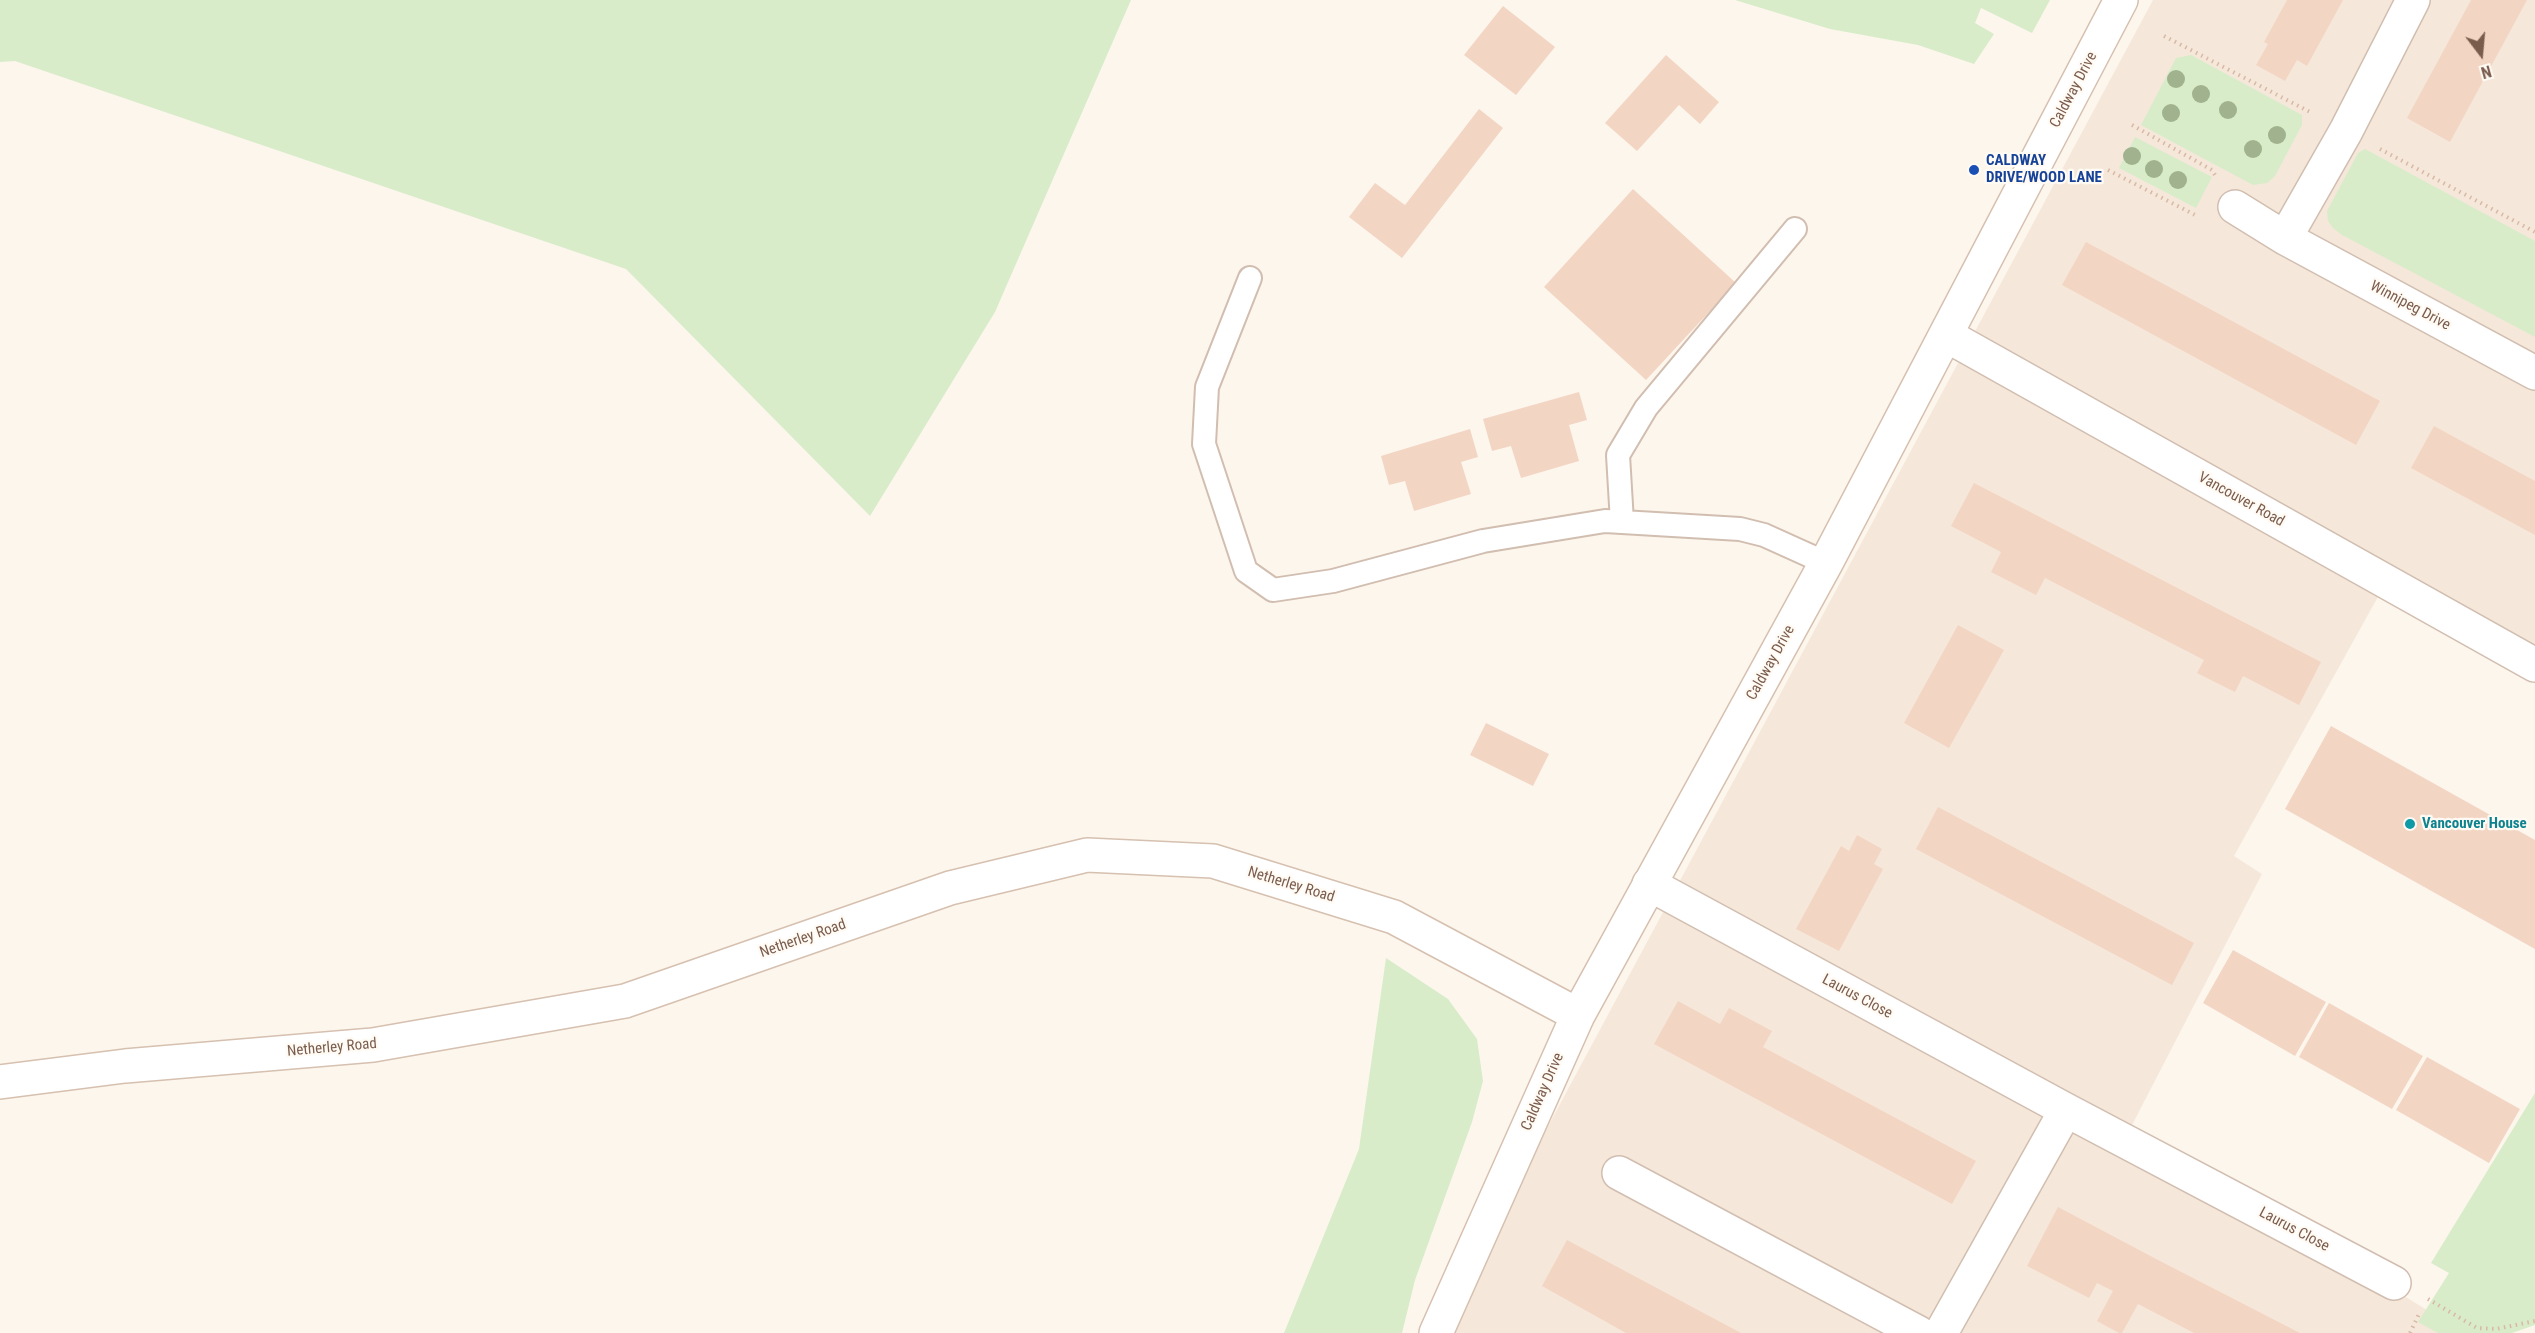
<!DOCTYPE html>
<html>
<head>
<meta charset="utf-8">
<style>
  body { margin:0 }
  #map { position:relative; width:2535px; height:1333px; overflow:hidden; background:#fdf6ec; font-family:"Roboto Condensed",sans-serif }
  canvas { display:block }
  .north { position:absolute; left:2451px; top:24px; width:60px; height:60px; -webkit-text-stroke:4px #fffaf3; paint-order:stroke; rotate:164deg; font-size:16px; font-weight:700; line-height:24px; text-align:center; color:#7a5c4d }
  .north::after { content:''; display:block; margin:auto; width:21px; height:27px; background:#7a5c4d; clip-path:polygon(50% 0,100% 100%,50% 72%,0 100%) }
</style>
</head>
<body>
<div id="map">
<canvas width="2535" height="1333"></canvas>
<div class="north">N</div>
</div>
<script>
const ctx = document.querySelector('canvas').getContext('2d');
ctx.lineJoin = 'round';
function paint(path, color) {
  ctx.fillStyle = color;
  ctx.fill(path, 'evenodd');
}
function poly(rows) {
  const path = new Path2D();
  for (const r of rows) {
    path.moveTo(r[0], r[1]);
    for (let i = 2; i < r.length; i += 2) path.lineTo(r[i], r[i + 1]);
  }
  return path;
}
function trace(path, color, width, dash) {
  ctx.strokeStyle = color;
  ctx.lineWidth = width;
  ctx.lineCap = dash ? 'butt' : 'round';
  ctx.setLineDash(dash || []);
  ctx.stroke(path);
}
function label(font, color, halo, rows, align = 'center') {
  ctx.font = font + ' "Roboto Condensed",sans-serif';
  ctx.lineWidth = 4.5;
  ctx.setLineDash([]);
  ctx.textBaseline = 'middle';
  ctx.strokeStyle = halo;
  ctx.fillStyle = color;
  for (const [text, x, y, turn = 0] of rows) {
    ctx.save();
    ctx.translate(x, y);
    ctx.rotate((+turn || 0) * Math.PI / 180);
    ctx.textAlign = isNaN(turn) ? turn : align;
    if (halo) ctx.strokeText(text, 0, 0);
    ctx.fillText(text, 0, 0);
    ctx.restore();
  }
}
const residential = poly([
  [2153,0,2535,0,2535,656,2389,577,2234,856,2262,874,2131,1127,2464,1333,1437,1333]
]);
const green = poly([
  [0,0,1131,0,995,312,870,516,626,269,15,61,0,62],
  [1735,0,2050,0,2032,33,1981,8,1975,23,1994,34,1974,64,1918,45,1830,29],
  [2191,55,2302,115,2302,125,2275,176,2267,183,2253,185,2141,125,2176,58],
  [2135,137,2212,177,2196,208,2119,168],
  [2365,149,2535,241,2535,337,2342,235,2333,228,2328,221,2327,211,2358,153],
  [1386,958,1448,999,1477,1039,1483,1081,1472,1122,1415,1280,1402,1333,1284,1333,1359,1149],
  [2535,1093,2535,1325,2512,1333,2438,1333,2418,1322,2449,1273,2431,1263]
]);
const building = poly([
  [2287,0,2343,0,2307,66,2297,60,2285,81,2256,65,2268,44,2264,42],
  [2471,0,2527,0,2450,142,2407,118],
  [1503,6,1555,47,1516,95,1464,55],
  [1666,55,1719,102,1700,124,1679,105,1637,151,1605,123],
  [1479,109,1503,128,1402,258,1349,217,1375,183,1405,205],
  [1633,189,1736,283,1646,380,1544,287],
  [2086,242,2380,401,2356,445,2062,285],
  [1579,392,1587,420,1569,425,1579,461,1521,478,1511,446,1492,451,1483,419],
  [2434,426,2535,481,2535,535,2411,468],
  [1470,429,1478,457,1461,462,1471,494,1414,511,1405,481,1389,485,1381,456],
  [1974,483,2321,662,2299,705,2243,676,2235,692,2197,673,2204,660,2045,578,2036,595,1991,572,2001,552,1951,526],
  [1958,625,2004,650,1949,748,1904,723],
  [1486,723,1549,754,1533,786,1470,755],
  [2331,726,2535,840,2535,949,2285,809],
  [1938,807,2194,943,2172,985,1916,849],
  [1857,835,1882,849,1874,864,1883,869,1839,951,1796,929,1841,846,1849,851],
  [2233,950,2326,1002,2295,1056,2203,1003],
  [1678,1001,1720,1024,1729,1008,1772,1031,1763,1047,1976,1161,1952,1204,1654,1044],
  [2329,1003,2423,1056,2392,1109,2299,1057],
  [2427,1057,2520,1109,2489,1163,2396,1110],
  [2058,1207,2160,1261,2300,1333,2194,1333,2138,1304,2122,1333,2119,1333,2097,1321,2113,1291,2097,1283,2089,1298,2027,1266],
  [1567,1240,1741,1333,1626,1333,1542,1286]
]);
const path = poly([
  [2164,36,2312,113],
  [2132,125,2212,170,2215,175],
  [2380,149,2535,232],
  [2108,170,2195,215],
  [2428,1299,2477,1328,2496,1329,2535,1321],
  [2410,1333,2419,1314]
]);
const lane = poly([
  [1250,278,1207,387,1204,444,1246,571,1273,590,1333,581,1483,541,1605,521,1740,529,1764,535,1826,563],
  [1622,522,1618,455,1646,408,1795,229]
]);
const street = poly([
  [2235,207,2285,238,2535,373],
  [2285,238,2346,131,2413,0],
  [1946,335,2535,665],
  [1649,884,2066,1110,2394,1283],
  [1619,1173,1919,1333],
  [1941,1333,2066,1110]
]);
const secondary = poly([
  [0,1082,125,1066,373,1045,625,1001,950,888,1087,855,1213,861,1394,917,1578,1015],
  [1436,1333,1578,1015,1826,563,2121,0]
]);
const trees = [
  [2176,79],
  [2201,94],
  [2228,110],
  [2171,113],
  [2277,135],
  [2253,149],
  [2132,156],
  [2154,169],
  [2178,180]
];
const markers = [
  [1974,170,6,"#1a4fb4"],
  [2410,824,6,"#0f9aa8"]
];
const streetNames = [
  ["Caldway Drive",2074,90,-62],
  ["Winnipeg Drive",2410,306,28],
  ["Vancouver Road",2241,500,29],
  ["Caldway Drive",1771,663,-61],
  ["Netherley Road",1291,885,17],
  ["Netherley Road",803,939,-19],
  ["Laurus Close",1857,997,28],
  ["Netherley Road",332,1048,-5],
  ["Caldway Drive",1543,1092,-66],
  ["Laurus Close",2294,1230,28]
];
const transitNames = [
  ["CALDWAY",1986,161],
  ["DRIVE/WOOD LANE",1986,178]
];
const cultureNames = [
  ["Vancouver House",2422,824]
];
paint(residential, '#f5e8da');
paint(green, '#d8ecc9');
paint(building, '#f3d5c3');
trace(lane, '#d1beb0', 26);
trace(street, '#d1beb0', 36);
trace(secondary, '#d6c0b0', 36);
trace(path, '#d9b8a5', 4, [1.5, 4.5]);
trace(lane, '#fff', 22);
trace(street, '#fff', 33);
trace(secondary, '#fff', 33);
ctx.fillStyle = '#a0b28e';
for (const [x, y] of trees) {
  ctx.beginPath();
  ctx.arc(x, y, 9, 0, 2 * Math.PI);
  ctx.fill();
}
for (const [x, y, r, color] of markers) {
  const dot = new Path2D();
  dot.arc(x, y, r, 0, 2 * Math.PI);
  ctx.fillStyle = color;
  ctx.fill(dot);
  trace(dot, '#fffaf3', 2);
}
label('15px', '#7a5c4d', '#fffaf3', streetNames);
label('bold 15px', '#164399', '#fffaf3', transitNames, 'left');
label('bold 15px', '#0d838f', '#fffaf3', cultureNames, 'left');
</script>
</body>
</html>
